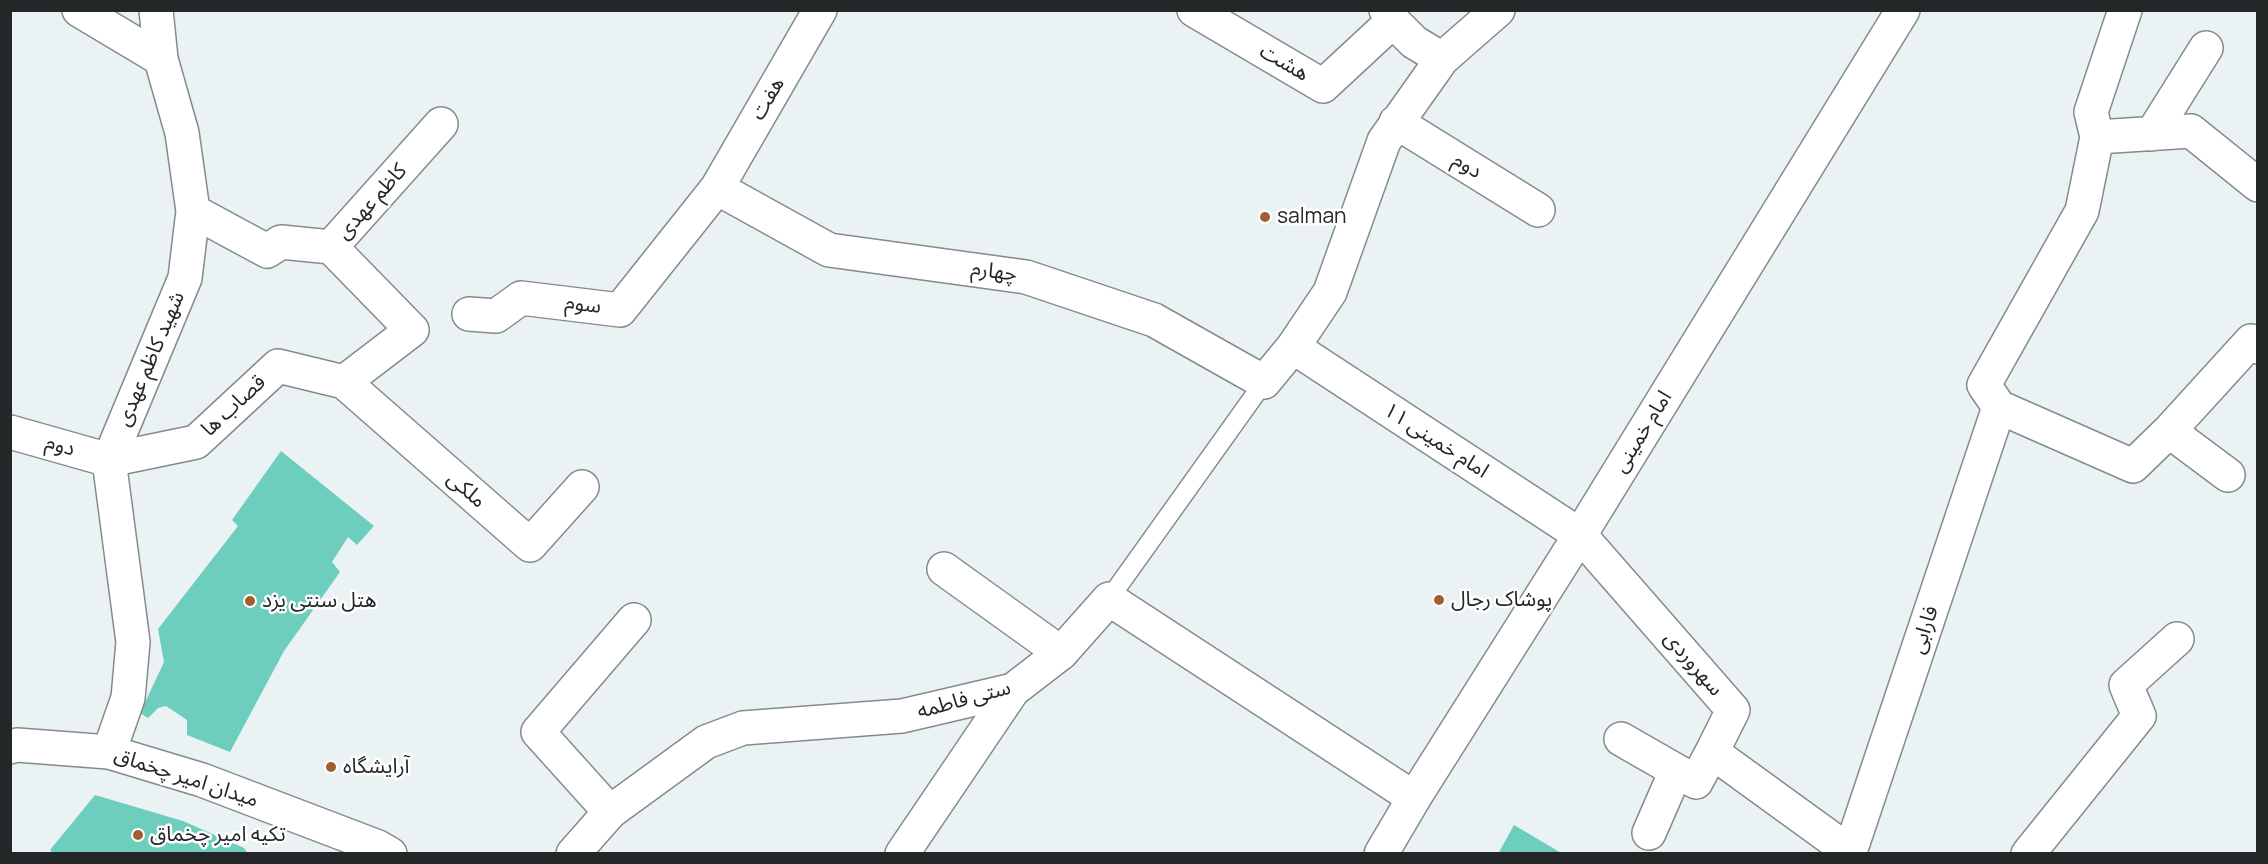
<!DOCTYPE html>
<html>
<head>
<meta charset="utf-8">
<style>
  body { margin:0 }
  #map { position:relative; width:2268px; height:864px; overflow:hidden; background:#eaf2f4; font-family:Manrope,sans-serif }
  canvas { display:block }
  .frame { position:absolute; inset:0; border:12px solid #242727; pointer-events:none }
</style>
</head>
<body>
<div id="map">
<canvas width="2268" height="864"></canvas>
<div class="frame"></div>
</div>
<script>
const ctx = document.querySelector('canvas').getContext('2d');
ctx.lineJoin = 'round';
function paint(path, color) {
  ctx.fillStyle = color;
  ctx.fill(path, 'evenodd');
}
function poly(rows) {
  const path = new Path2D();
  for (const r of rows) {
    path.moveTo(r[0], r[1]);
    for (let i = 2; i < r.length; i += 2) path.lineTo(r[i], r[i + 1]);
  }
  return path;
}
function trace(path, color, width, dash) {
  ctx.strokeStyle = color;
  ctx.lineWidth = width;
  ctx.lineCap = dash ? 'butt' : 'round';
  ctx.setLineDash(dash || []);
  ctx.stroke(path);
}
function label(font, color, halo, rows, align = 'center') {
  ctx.font = font + ' Manrope,"Noto Sans Arabic",sans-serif';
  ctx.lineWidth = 5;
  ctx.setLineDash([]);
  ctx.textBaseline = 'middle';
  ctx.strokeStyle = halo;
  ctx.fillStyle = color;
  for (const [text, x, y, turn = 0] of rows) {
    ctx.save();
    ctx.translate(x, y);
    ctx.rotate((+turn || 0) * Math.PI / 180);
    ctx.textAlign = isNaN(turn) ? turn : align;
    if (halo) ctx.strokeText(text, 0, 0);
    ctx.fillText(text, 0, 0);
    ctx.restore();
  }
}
const building = poly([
  [281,451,374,526,357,545,348,537,332,562,340,572,284,651,230,752,187,735,187,720,166,706,158,708,148,718,140,713,164,662,158,629,238,526,232,520],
  [95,795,183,821,244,848,248,854,54,854,50,850],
  [1514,825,1563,854,1498,854]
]);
const service = poly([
  [1109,599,1264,382]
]);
const minor = poly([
  [79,10,161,59,182,133,193,211,185,278,109,460,133,642,128,698,109,752],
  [156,10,161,59],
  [1194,10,1323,86,1393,21],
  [1386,10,1393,21,1414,42,1442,59],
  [1396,122,1538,210],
  [2152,134,2206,48],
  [2097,137,2191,131,2258,185],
  [717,188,829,250,1026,277,1154,320,1264,382,1293,347,1330,292,1384,141,1442,59,1498,10],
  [193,211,267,251,281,242,331,247,441,124],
  [469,314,496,316,521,298,620,310,717,188,820,10],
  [1293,347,1580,535,1733,710,1712,752,1850,852],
  [344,382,530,545,582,487],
  [1999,407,2133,466,2169,431,2228,475],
  [2169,431,2251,341,2258,347],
  [10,432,109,460,196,442,278,366,344,382,412,330,331,247],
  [944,569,1061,653],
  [1621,739,1696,782,1712,752],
  [610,812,538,732,634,620],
  [1649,833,1676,771],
  [1850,852,1999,407,1984,385,2082,211,2097,137,2091,112,2125,10],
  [902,854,1013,690],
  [2028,854,2139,716,2126,685,2177,639]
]);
const tertiary = poly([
  [10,747,17,745,109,752,202,780,378,847,390,854],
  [573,854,610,812,706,742,743,728,902,716,1013,690,1061,653,1109,599,1414,798]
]);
const secondary = poly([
  [1381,854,1414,798,1580,535,1903,10]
]);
const markers = [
  [1265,217,6,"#a35e30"],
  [1439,600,6,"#a35e30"],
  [250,601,6,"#a35e30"],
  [331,767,6,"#a35e30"],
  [138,835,6,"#a35e30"]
];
const streetNames = [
  ["هشت",1284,63,30],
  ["هفت",768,99,-60],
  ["دوم",1467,166,32],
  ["کاظم عهدی",372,202,-48],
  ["چهارم",994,272,8],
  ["سوم",583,305,7],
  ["شهید کاظم عهدی",151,359,-67],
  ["قصاب ها",234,406,-43],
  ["امام خمینی",1643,432,-58],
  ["امام خمینی ۱۱",1436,441,33],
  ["دوم",60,446,16],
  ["ملکی",466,490,41],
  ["فارابی",1925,630,-72],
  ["سهروردی",1693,664,49],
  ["ستی فاطمه",964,700,-15],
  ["میدان امیر چخماق",186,778,18]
];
const poiNames = [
  ["salman",1277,217],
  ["پوشاک رجال",1451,600],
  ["هتل سنتی یزد",262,601],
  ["آرایشگاه",343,767],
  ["تکیه امیر چخماق",150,835]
];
paint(building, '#6dcebd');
trace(service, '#848b8d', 21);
trace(minor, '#848b8d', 36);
trace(tertiary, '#848b8d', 36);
trace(secondary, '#848b8d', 36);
trace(service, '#fff', 18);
trace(minor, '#fff', 33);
trace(tertiary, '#fff', 33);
trace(secondary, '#fff', 33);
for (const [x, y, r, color] of markers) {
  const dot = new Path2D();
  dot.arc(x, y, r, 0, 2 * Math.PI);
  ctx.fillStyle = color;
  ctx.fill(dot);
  trace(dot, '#fff', 2);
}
label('21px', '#242727', '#fff', streetNames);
label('21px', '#242727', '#fff', poiNames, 'left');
</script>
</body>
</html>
